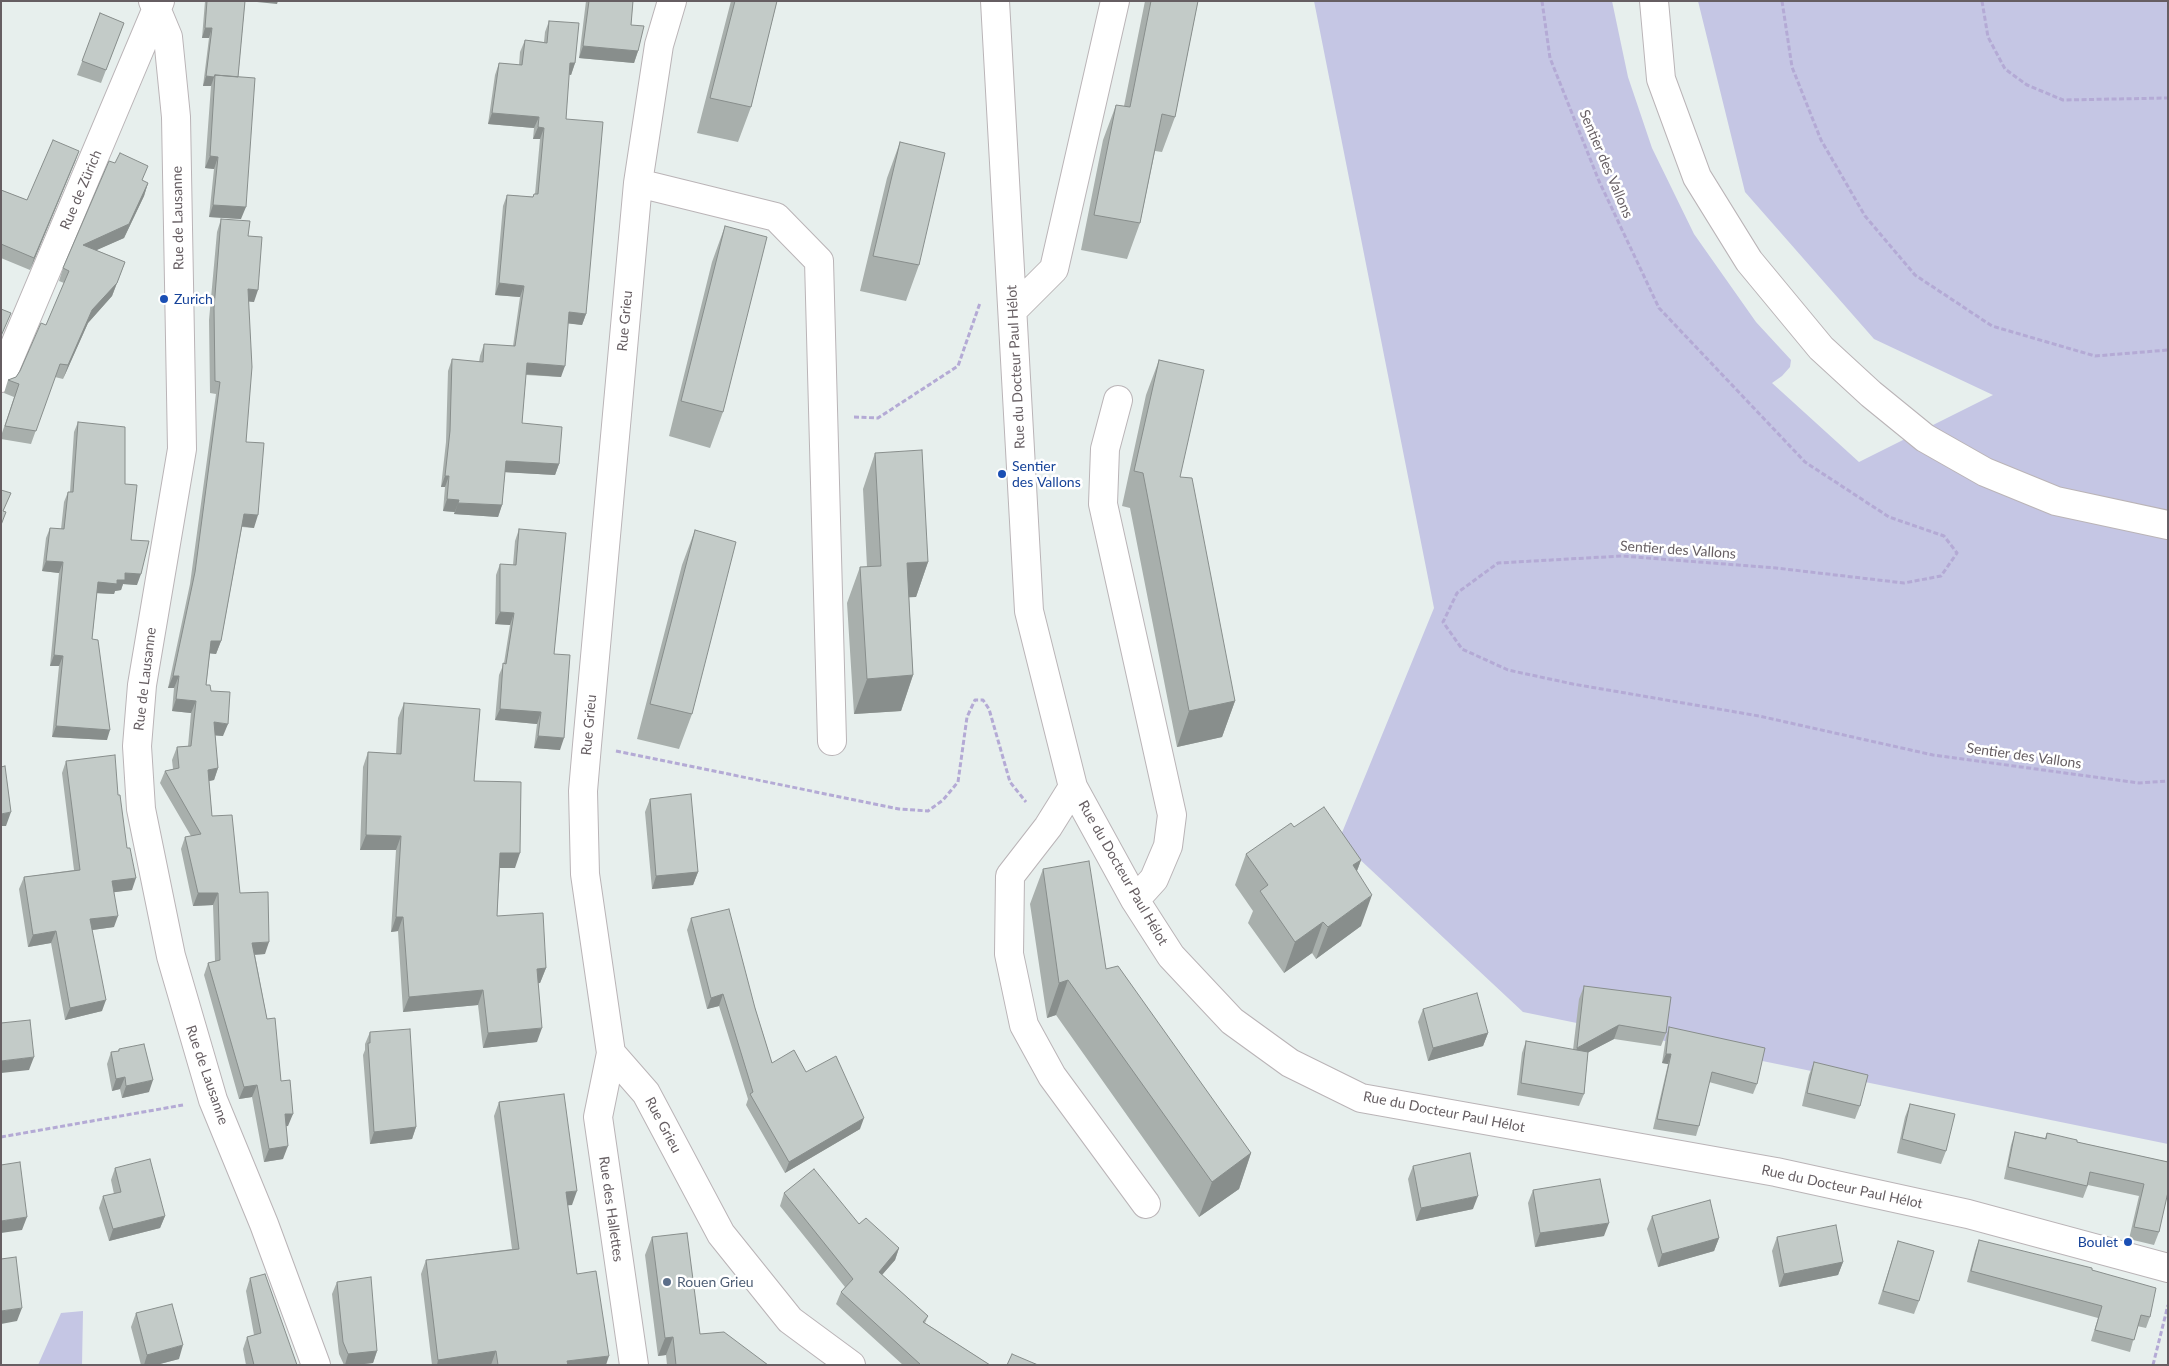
<!DOCTYPE html>
<html>
<head>
<meta charset="utf-8">
<style>
  body { margin:0 }
  #map { position:relative; width:2169px; height:1366px; overflow:hidden; background:#e7efed; font-family:Lato,sans-serif }
  canvas { display:block }
  .frame { position:absolute; inset:0; border:2px solid #665e62; pointer-events:none }
</style>
</head>
<body>
<div id="map">
<canvas width="2169" height="1366"></canvas>
<div class="frame"></div>
</div>
<script>
const ctx = document.querySelector('canvas').getContext('2d');
ctx.lineJoin = 'round';
function paint(path, color) {
  ctx.fillStyle = color;
  ctx.fill(path, 'evenodd');
}
function poly(rows) {
  const path = new Path2D();
  for (const r of rows) {
    path.moveTo(r[0], r[1]);
    for (let i = 2; i < r.length; i += 2) path.lineTo(r[i], r[i + 1]);
  }
  return path;
}
function trace(path, color, width, dash) {
  ctx.strokeStyle = color;
  ctx.lineWidth = width;
  ctx.lineCap = dash ? 'butt' : 'round';
  ctx.setLineDash(dash || []);
  ctx.stroke(path);
}
function label(font, color, halo, rows, align = 'center') {
  ctx.font = font + ' Lato,sans-serif';
  ctx.lineWidth = 5;
  ctx.setLineDash([]);
  ctx.textBaseline = 'middle';
  ctx.strokeStyle = halo;
  ctx.fillStyle = color;
  for (const [text, x, y, turn = 0] of rows) {
    ctx.save();
    ctx.translate(x, y);
    ctx.rotate((+turn || 0) * Math.PI / 180);
    ctx.textAlign = isNaN(turn) ? turn : align;
    if (halo) ctx.strokeText(text, 0, 0);
    ctx.fillText(text, 0, 0);
    ctx.restore();
  }
}
const green = poly([
  [1314,1,1612,1,1628,77,1652,148,1694,234,1756,322,1791,360,1790,367,1782,376,1772,383,1859,462,1993,395,1874,339,1745,192,1698,1,2168,1,2168,1144,1523,1012,1339,840,1434,608],
  [83,1311,82,1365,38,1365,61,1313]
]);
const path = poly([
  [1542,1,1550,58,1599,181,1659,308,1805,462,1889,517,1944,536,1957,553,1941,576,1904,583,1776,568,1622,556,1498,563,1457,593,1443,622,1462,649,1508,670,1573,684,1759,716,1933,755,2139,783,2168,781],
  [1782,1,1792,67,1821,140,1865,216,1915,275,1992,326,2095,356,2168,350],
  [1982,1,1988,37,2005,69,2027,85,2063,100,2168,98],
  [854,417,878,418,958,366,980,303],
  [616,751,899,809,928,811,943,800,958,782,967,717,975,700,983,700,989,709,1010,782,1026,802],
  [1,1137,183,1105],
  [2153,1365,2168,1305]
]);
const minor = poly([
  [153,1,168,37,176,117,182,449,142,685,137,746,141,809,171,956,213,1100,264,1224,316,1365],
  [672,1,659,45,638,183,587,745,583,791,585,874,611,1053,646,1093,721,1234,790,1320,851,1365],
  [995,1,1029,611,1073,787,1135,900,1171,956,1232,1021,1290,1063,1361,1098,1776,1172,1968,1214,2168,1268],
  [1654,1,1661,79,1697,177,1749,261,1821,348,1871,394,1925,438,1985,472,2056,501,2168,525],
  [638,183,776,217,819,261,832,741],
  [1013,310,1054,269,1115,1],
  [1,378,160,1],
  [1118,400,1105,449,1103,504,1172,815,1168,846,1154,879,1135,900],
  [1073,787,1048,827,1010,876,1009,954,1024,1025,1052,1076,1146,1204],
  [611,1053,598,1117,634,1365]
]);
const wall = poly([
  [205,1,245,1,238,77,241,219,209,217,214,169,205,168,211,86,203,86,209,38,202,38],
  [586,1,633,1,631,25,638,51,634,63,579,58],
  [731,1,777,1,751,107,738,142,697,133],
  [1145,1,1198,1,1175,117,1162,152,1155,151,1140,223,1127,259,1081,250,1103,140,1116,105,1124,106],
  [100,13,124,23,101,83,77,75],
  [549,21,575,63,571,75,569,74,566,119,586,314,582,325,568,323,561,377,526,375,522,423,559,464,555,475,505,472,502,505,498,517,454,514,455,512,443,511,445,487,441,487,446,442,448,371,452,359,479,362,480,356,484,344,513,346,520,297,495,295,503,206,507,195,533,197,534,194,535,194,540,139,533,139,534,128,488,124,495,75,499,63,519,65,520,52,525,40,544,42,545,32],
  [900,142,919,265,906,301,860,291,887,178],
  [79,151,30,270,1,258,1,190,27,200],
  [148,183,144,196,124,238,96,250,125,262,112,296,88,323,63,379,55,377,31,444,1,439,1,436,14,397,4,393,8,380,16,377,20,371,46,325,64,283,59,281,63,268],
  [221,219,248,236,254,302,248,301,246,442,254,528,242,527,221,641,216,654,210,653,206,685,211,691,223,736,215,735,218,768,214,780,209,781,212,816,240,893,265,954,255,955,267,1019,281,1081,288,1126,286,1126,283,1159,264,1162,252,1097,239,1099,204,975,208,963,215,961,213,905,193,906,181,849,185,837,191,836,160,783,165,771,173,769,172,760,177,747,188,746,191,713,172,711,174,688,168,688,190,584,216,394,210,393,209,320,217,232],
  [725,226,723,412,710,448,669,436,712,262],
  [1159,360,1180,477,1235,701,1222,737,1177,747,1130,508,1122,506,1146,395],
  [78,422,125,484,137,585,123,584,121,590,115,591,114,594,97,593,92,639,107,740,52,737,59,666,50,666,59,573,42,571,46,538,50,528,61,529,64,502,68,492,70,492,74,432],
  [875,453,928,562,916,597,909,597,913,675,901,711,854,714,847,603,860,567,867,567,863,489],
  [519,529,554,654,560,750,534,748,537,724,495,720,499,675,504,663,510,625,495,624,496,575,500,564,513,565,515,541],
  [695,530,692,714,679,749,637,739,682,565],
  [404,703,474,781,515,868,500,868,497,916,546,968,540,983,538,983,537,1042,483,1048,478,1005,403,1012,398,931,391,932,396,850,360,850,363,767,368,752,396,754,398,718],
  [66,761,118,795,132,890,114,892,114,927,92,930,102,1011,65,1020,51,943,28,947,19,889,24,877,74,870,62,773],
  [650,799,698,872,693,885,652,889,645,812],
  [1294,827,1361,860,1357,871,1361,926,1316,959,1312,953,1284,973,1248,923,1253,911,1235,885,1246,854],
  [1043,869,1106,969,1251,1153,1239,1189,1199,1217,1056,1015,1047,1018,1030,904],
  [691,918,755,1008,772,1063,806,1072,860,1129,785,1173,746,1105,748,1099,719,1006,707,1009,687,930],
  [1584,986,1666,1033,1661,1046,1614,1039,1588,1052,1584,1094,1579,1106,1517,1095,1522,1053,1526,1041,1573,1050,1579,999],
  [1423,1009,1488,1033,1483,1046,1428,1061,1418,1022],
  [1669,1027,1757,1084,1753,1094,1709,1082,1699,1126,1696,1136,1653,1129,1668,1064,1662,1063,1666,1037],
  [370,1032,416,1127,412,1139,370,1144,363,1055,365,1050,365,1044],
  [119,1049,149,1092,122,1098,120,1089,112,1091,107,1064,111,1052,118,1051],
  [1814,1062,1860,1106,1855,1119,1802,1106,1809,1075],
  [499,1102,572,1205,567,1205,577,1274,606,1365,432,1365,421,1274,426,1260,512,1249,494,1116],
  [1910,1104,1946,1151,1941,1164,1897,1153,1905,1117],
  [2015,1132,2045,1138,2047,1133,2077,1142,2168,1162,2159,1232,2154,1245,2129,1239,2139,1196,2088,1185,2083,1198,2004,1179,2011,1145],
  [1413,1166,1473,1209,1416,1221,1408,1179],
  [115,1168,165,1216,160,1228,109,1241,99,1208,103,1196,114,1194,111,1180],
  [1533,1190,1604,1236,1535,1247,1528,1203],
  [784,1193,859,1224,899,1248,895,1260,882,1275,928,1316,925,1323,990,1365,903,1365,836,1304,841,1292,845,1287,780,1206],
  [1652,1216,1719,1238,1714,1251,1658,1267,1647,1229],
  [652,1237,700,1334,768,1365,667,1365,666,1355,658,1356,645,1255],
  [1777,1237,1843,1262,1838,1275,1779,1287,1772,1251],
  [1979,1240,2092,1270,2150,1317,2146,1328,2137,1326,2130,1352,2091,1341,2098,1318,1967,1282,1975,1251],
  [1898,1241,1919,1301,1914,1314,1878,1304],
  [250,1278,297,1365,246,1365,243,1349,247,1337,254,1335,246,1291],
  [337,1282,377,1351,373,1363,355,1365,344,1365,339,1354,332,1294],
  [136,1313,179,1359,156,1365,141,1365,131,1327]
]);
const shadedWall = poly([
  [247,1,278,1,277,4],
  [205,28,212,28,209,38,202,38],
  [583,46,638,51,634,63,579,58],
  [570,63,575,63,571,75,566,74],
  [206,76,214,77,211,86,203,86],
  [492,113,539,117,534,128,488,124],
  [538,127,544,128,540,139,533,139],
  [79,151,75,162,30,270,34,258],
  [210,156,218,157,214,169,205,168],
  [148,183,144,196,124,238,79,258,83,245],
  [213,205,246,207,241,219,209,217],
  [125,262,112,296,88,323,63,379,68,365,92,310],
  [499,283,524,286,520,297,495,295],
  [248,289,258,290,254,302,243,301],
  [569,312,586,314,582,325,564,323],
  [527,363,565,366,561,377,523,374],
  [506,461,559,464,555,475,502,472],
  [445,476,449,476,445,487,441,487],
  [447,499,459,500,455,512,443,511],
  [458,503,502,505,498,517,454,514],
  [244,514,258,515,254,528,240,526],
  [46,561,63,562,59,573,42,571],
  [928,562,916,597,895,598,907,563],
  [125,573,141,574,137,585,123,584,121,590,115,591,114,594,94,593,98,582],
  [500,612,514,613,510,625,495,624],
  [211,641,221,641,216,654,206,653],
  [54,655,63,656,59,666,50,666],
  [913,675,901,711,854,714,867,679],
  [173,676,179,676,174,688,168,688],
  [176,699,196,701,191,713,172,711],
  [1235,701,1222,737,1177,747,1189,711],
  [500,709,541,712,537,724,495,720],
  [214,722,228,724,223,736,209,735],
  [56,726,110,730,107,740,52,737],
  [538,736,564,738,560,750,534,748],
  [218,768,214,780,204,782,208,770],
  [11,812,6,826,1,826,1,814],
  [366,835,401,836,396,850,360,850],
  [500,853,520,853,515,868,495,868],
  [1361,860,1349,892,1353,865],
  [698,872,693,885,652,889,656,876],
  [136,878,132,890,108,893,112,881],
  [198,893,218,893,213,905,193,906],
  [1372,895,1361,926,1316,959,1328,927],
  [118,916,114,927,85,931,90,919],
  [396,917,403,917,398,931,391,932],
  [1323,922,1312,953,1284,973,1295,942],
  [56,931,51,943,28,947,33,935],
  [269,942,265,954,248,955,252,943],
  [546,968,540,983,531,984,537,969],
  [1068,980,1056,1015,1047,1018,1059,983],
  [483,990,478,1005,403,1012,409,997],
  [723,994,719,1006,707,1009,711,998],
  [106,1000,102,1011,65,1020,70,1008],
  [1619,1025,1614,1039,1572,1061,1577,1048],
  [542,1028,537,1042,483,1048,488,1033],
  [1488,1033,1483,1046,1428,1061,1433,1048],
  [1666,1054,1671,1054,1668,1064,1662,1063],
  [34,1057,29,1070,1,1073,1,1061],
  [125,1077,120,1089,112,1091,116,1079],
  [153,1080,149,1092,122,1098,126,1086],
  [257,1085,252,1097,239,1099,244,1087],
  [285,1114,293,1114,288,1126,280,1127],
  [864,1118,860,1129,785,1173,789,1162],
  [416,1127,412,1139,370,1144,374,1132],
  [288,1146,283,1159,264,1162,269,1149],
  [1251,1153,1239,1189,1199,1217,1212,1182],
  [577,1191,572,1205,560,1206,566,1192],
  [1478,1196,1473,1209,1416,1221,1421,1208],
  [165,1216,160,1228,109,1241,113,1229],
  [27,1217,22,1230,1,1233,1,1221],
  [1609,1223,1604,1236,1535,1247,1540,1233],
  [1719,1238,1714,1251,1658,1267,1662,1254],
  [899,1248,895,1260,874,1284,879,1272],
  [1843,1262,1838,1275,1779,1287,1784,1274],
  [22,1308,17,1321,1,1324,1,1311],
  [673,1337,666,1355,658,1356,665,1338],
  [183,1345,179,1359,156,1365,144,1365,147,1355],
  [377,1351,373,1363,355,1365,345,1365,348,1354],
  [496,1351,491,1365,437,1365,438,1360],
  [609,1356,606,1365,566,1365,567,1361]
]);
const building = poly([
  [207,1,245,1,238,77,215,75,214,77,206,76,212,28,205,28,207,1],
  [589,1,633,1,631,25,644,26,638,51,583,46,589,1],
  [735,1,777,1,751,107,710,98,735,1],
  [1151,1,1198,1,1175,117,1162,114,1140,223,1094,215,1116,105,1130,107,1151,1],
  [100,13,124,23,106,70,82,61,100,13],
  [549,21,579,23,575,63,570,63,566,119,603,122,586,314,569,312,565,366,527,363,522,423,562,427,559,464,506,461,502,505,458,503,459,500,447,499,449,476,445,476,450,431,452,359,483,362,484,344,515,346,524,286,499,283,507,195,533,197,534,194,538,194,544,128,538,127,539,117,492,113,499,63,522,65,525,40,547,43,549,21],
  [215,75,255,78,246,207,213,205,218,157,210,156,215,75],
  [53,140,79,151,34,258,1,244,1,190,27,200,53,140],
  [900,142,945,153,919,265,873,256,900,142],
  [120,153,148,166,142,180,148,183,129,224,83,245,125,262,117,283,92,310,68,365,60,364,36,431,5,426,19,384,8,380,16,377,20,371,41,323,46,325,69,271,63,268,109,161,115,163,120,153],
  [221,219,250,221,248,236,262,237,258,290,248,289,252,367,246,442,264,443,258,515,244,514,221,641,211,641,206,685,210,685,211,691,230,692,228,724,214,722,218,768,208,770,212,816,232,815,240,893,268,892,269,942,252,943,267,1019,275,1018,281,1081,290,1080,293,1114,285,1114,288,1146,269,1149,257,1085,244,1087,208,963,220,960,218,893,198,893,185,837,201,834,165,771,179,768,177,747,191,746,196,701,176,699,179,676,173,676,195,572,220,382,215,381,214,308,221,219],
  [725,226,767,237,723,412,681,401,725,226],
  [1,309,11,313,1,336,1,309],
  [1159,360,1204,370,1180,477,1192,478,1235,701,1189,711,1143,473,1134,471,1159,360],
  [78,422,125,427,125,484,137,485,131,540,149,541,141,574,125,573,125,580,117,580,117,584,98,582,92,639,98,640,110,730,56,726,63,656,54,655,63,562,46,561,50,528,64,529,68,492,73,492,78,422],
  [922,450,928,562,907,563,913,675,867,679,860,567,881,566,875,453,922,450],
  [1,490,11,493,3,511,6,512,1,525,1,490],
  [519,529,566,533,554,654,570,655,564,738,538,736,541,712,500,709,503,663,506,664,514,613,500,612,500,564,516,565,519,529],
  [695,530,736,542,692,714,650,704,695,530],
  [404,703,480,709,474,781,521,782,520,853,500,853,497,916,543,913,546,968,537,969,542,1028,488,1033,483,990,409,997,403,917,396,917,401,836,366,835,368,752,401,754,404,703],
  [115,755,118,795,120,795,127,848,130,848,136,878,112,881,118,916,90,919,106,1000,70,1008,56,931,33,935,24,877,80,870,66,761,115,755],
  [5,766,11,812,1,814,1,767,5,766],
  [691,794,698,872,656,876,650,799,691,794],
  [1324,807,1361,860,1353,865,1372,895,1328,927,1323,922,1295,942,1260,891,1268,885,1246,854,1291,823,1294,827,1324,807],
  [1089,861,1106,969,1118,966,1251,1153,1212,1182,1068,980,1059,983,1043,869,1089,861],
  [729,909,755,1008,772,1063,794,1050,806,1072,836,1056,864,1118,789,1162,750,1094,753,1092,723,994,711,998,691,918,729,909],
  [1584,986,1671,997,1666,1033,1619,1025,1577,1048,1584,986],
  [1477,993,1488,1033,1433,1048,1423,1009,1477,993],
  [30,1020,34,1057,1,1061,1,1023,30,1020],
  [1669,1027,1765,1048,1757,1084,1712,1072,1699,1126,1657,1119,1671,1054,1666,1054,1669,1027],
  [410,1029,416,1127,374,1132,368,1043,370,1043,370,1032,410,1029],
  [1526,1041,1588,1052,1584,1094,1521,1083,1526,1041],
  [144,1044,153,1080,126,1086,125,1077,116,1079,111,1052,119,1051,119,1049,144,1044],
  [1814,1062,1868,1075,1860,1106,1807,1093,1814,1062],
  [564,1094,577,1191,566,1192,577,1274,596,1271,609,1356,567,1361,568,1365,498,1365,496,1351,438,1360,426,1260,519,1249,499,1102,564,1094],
  [1910,1104,1955,1114,1946,1151,1902,1139,1910,1104],
  [2015,1132,2046,1139,2047,1133,2077,1140,2077,1142,2168,1162,2168,1192,2159,1232,2134,1227,2144,1184,2090,1172,2087,1186,2008,1167,2015,1132],
  [1470,1153,1478,1196,1421,1208,1413,1166,1470,1153],
  [150,1159,165,1216,113,1229,103,1196,121,1192,115,1168,150,1159],
  [20,1162,27,1217,1,1221,1,1165,20,1162],
  [814,1169,859,1224,866,1218,899,1248,879,1272,928,1316,923,1322,990,1365,921,1365,841,1292,853,1279,784,1193,814,1169],
  [1600,1179,1609,1223,1540,1233,1533,1190,1600,1179],
  [1710,1200,1719,1238,1662,1254,1652,1216,1710,1200],
  [1836,1225,1843,1262,1784,1274,1777,1237,1836,1225],
  [687,1233,700,1334,724,1332,768,1365,676,1365,673,1337,665,1338,652,1237,687,1233],
  [1979,1240,2092,1268,2092,1270,2156,1288,2150,1317,2141,1315,2134,1340,2095,1330,2102,1306,1971,1271,1979,1240],
  [1898,1241,1934,1251,1919,1301,1883,1291,1898,1241],
  [16,1257,22,1308,1,1311,1,1259,16,1257],
  [265,1274,297,1365,254,1365,247,1337,261,1333,250,1278,265,1274],
  [371,1277,377,1351,348,1354,343,1342,337,1282,371,1277],
  [172,1304,183,1345,147,1355,136,1313,172,1304],
  [1012,1354,1038,1365,1007,1365,1012,1354]
]);
const markers = [
  [164,299,5,"#1a4fb4"],
  [1002,474,5,"#1a4fb4"],
  [2128,1242,5,"#1a4fb4"],
  [667,1282,5,"#5c6f8a"]
];
const streetNames = [
  ["Sentier des Vallons",1606,164,67],
  ["Rue de Zürich",81,190,-67],
  ["Rue de Lausanne",178,218,-91],
  ["Rue Grieu",625,321,-85],
  ["Rue du Docteur Paul Hélot",1016,367,-93],
  ["Sentier des Vallons",1678,550,4],
  ["Rue de Lausanne",145,679,-83],
  ["Rue Grieu",589,725,-85],
  ["Sentier des Vallons",2024,756,8],
  ["Rue du Docteur Paul Hélot",1123,873,60],
  ["Rue de Lausanne",207,1075,71],
  ["Rue du Docteur Paul Hélot",1444,1112,11],
  ["Rue Grieu",663,1125,62],
  ["Rue du Docteur Paul Hélot",1842,1187,12],
  ["Rue des Hallettes",611,1209,82]
];
const transitNames = [
  ["Zurich",174,299],
  ["Sentier",1012,466],
  ["des Vallons",1012,482],
  ["Boulet",2118,1242,"right"]
];
const serviceNames = [
  ["Rouen Grieu",677,1282]
];
paint(green, '#c5c6e4');
trace(minor, '#bab4b7', 30);
trace(path, '#b4aad5', 3, [5, 2.5]);
trace(minor, '#fff', 28);
paint(wall, '#a8afac');
paint(shadedWall, '#888e8c');
paint(building, '#c3cbc8');
trace(building, '#888e8c', 1);
for (const [x, y, r, color] of markers) {
  const dot = new Path2D();
  dot.arc(x, y, r, 0, 2 * Math.PI);
  ctx.fillStyle = color;
  ctx.fill(dot);
  trace(dot, '#fff', 2);
}
label('14px', '#665e62', '#fff', streetNames);
label('14px', '#164399', '#fff', transitNames, 'left');
label('14px', '#4e5e75', '#fff', serviceNames, 'left');
</script>
</body>
</html>
